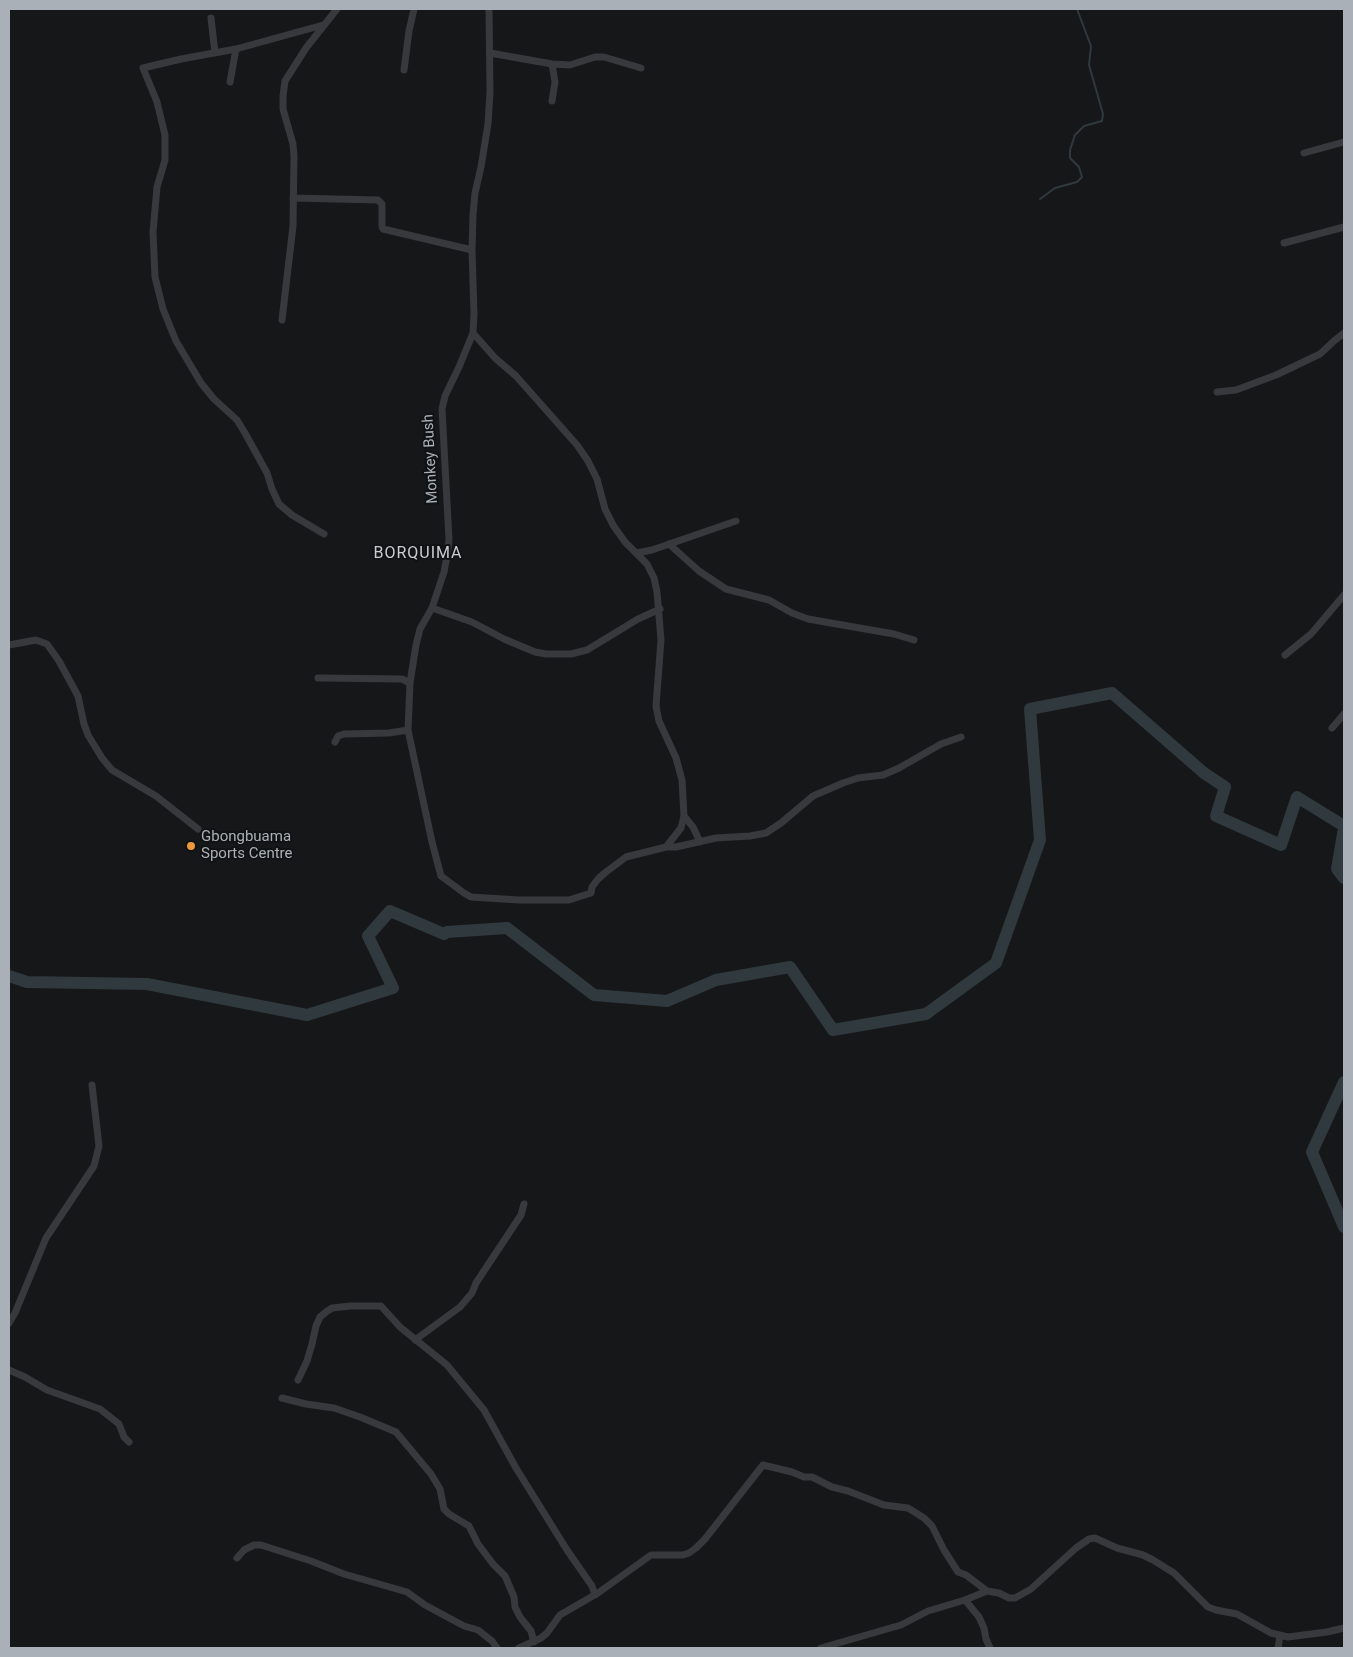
<!DOCTYPE html>
<html>
<head>
<meta charset="utf-8">
<style>
  body { margin:0 }
  #map { position:relative; width:1353px; height:1657px; overflow:hidden; background:#161718; font-family:Roboto,sans-serif }
  canvas { display:block }
  .frame { position:absolute; inset:0; border:10px solid #a9b0b8; pointer-events:none }
</style>
</head>
<body>
<div id="map">
<canvas width="1353" height="1657"></canvas>
<div class="frame"></div>
</div>
<script>
const ctx = document.querySelector('canvas').getContext('2d');
ctx.lineJoin = 'round';
function poly(rows) {
  const path = new Path2D();
  for (const r of rows) {
    path.moveTo(r[0], r[1]);
    for (let i = 2; i < r.length; i += 2) path.lineTo(r[i], r[i + 1]);
  }
  return path;
}
function trace(path, color, width, dash) {
  ctx.strokeStyle = color;
  ctx.lineWidth = width;
  ctx.lineCap = dash ? 'butt' : 'round';
  ctx.setLineDash(dash || []);
  ctx.stroke(path);
}
function label(font, color, halo, rows, align = 'center') {
  ctx.font = font + ' Roboto,sans-serif';
  ctx.lineWidth = 4;
  ctx.setLineDash([]);
  ctx.textBaseline = 'middle';
  ctx.strokeStyle = halo;
  ctx.fillStyle = color;
  for (const [text, x, y, turn = 0] of rows) {
    ctx.save();
    ctx.translate(x, y);
    ctx.rotate((+turn || 0) * Math.PI / 180);
    ctx.textAlign = isNaN(turn) ? turn : align;
    if (halo) ctx.strokeText(text, 0, 0);
    ctx.fillText(text, 0, 0);
    ctx.restore();
  }
}
const stream = poly([
  [1040,199,1055,188,1077,182,1082,177,1079,167,1070,158,1070,150,1075,135,1084,126,1102,121,1103,114,1089,65,1091,46,1077,9]
]);
const river = poly([
  [1344,828,1337,869,1344,878],
  [9,976,27,982,147,984,307,1015,393,988,368,936,390,911,444,934,447,932,507,928,594,995,667,1001,716,980,790,967,833,1030,926,1014,996,963,1040,840,1030,709,1112,693,1204,773,1225,787,1216,816,1281,845,1297,797,1344,826],
  [1344,1082,1312,1152,1344,1227]
]);
const minor = poly([
  [211,18,215,53],
  [323,25,236,49,181,59,143,68,157,102,165,135,165,160,157,187,153,232,155,277,163,309,176,341,201,383,214,399,237,420,245,433,267,473,272,489,279,504,292,515,324,534],
  [490,53,552,64,570,65,595,57,604,57,641,68],
  [404,70,409,31,414,9],
  [230,82,236,49],
  [552,101,555,82,552,64],
  [1304,153,1344,142],
  [293,198,378,200,382,204,382,226,383,229,472,250],
  [1284,243,1344,227],
  [282,320,293,226,294,156,293,144,283,109,283,96,285,81,306,48,337,9],
  [473,333,495,358,516,376,577,445,588,461,597,479,605,509,613,525,625,542,647,564,654,578,657,592,661,640,656,706,659,721,676,758,682,780,684,816,681,828,666,847,626,857,606,872,598,879,592,887,591,893,569,900,519,900,471,897,464,893,441,876,432,842,408,730,410,683,416,645,420,629,432,608,444,572,448,551,449,539,442,409,445,396,459,367,473,333,474,314,472,250,473,215,475,193,481,167,488,124,490,92,489,9],
  [1217,392,1236,390,1276,375,1320,354,1334,341,1344,333],
  [669,544,699,571,726,589,769,600,792,613,808,619,894,634,914,640],
  [637,553,652,550,736,521],
  [432,608,472,622,504,639,535,652,546,654,571,654,587,650,638,619,660,609],
  [9,645,36,640,47,644,59,661,78,696,84,724,88,735,102,758,112,770,156,796,198,829],
  [1285,655,1311,634,1344,595],
  [318,678,402,679,410,683],
  [1332,728,1344,714],
  [335,742,338,736,344,734,389,733,408,730],
  [684,816,693,827,700,842],
  [666,847,676,847,716,838,750,836,766,833,781,823,813,796,843,783,858,778,883,775,899,768,941,744,961,737],
  [9,1323,15,1313,46,1238,94,1166,99,1146,92,1085],
  [415,1340,460,1307,472,1293,476,1283,521,1215,524,1204],
  [9,1370,25,1377,47,1390,100,1409,119,1424,124,1437,129,1442],
  [298,1380,307,1361,312,1344,316,1326,320,1317,326,1312,332,1308,350,1306,381,1306,400,1327,447,1365,484,1410,516,1468,567,1550,592,1586,595,1595],
  [282,1398,306,1404,334,1408,360,1417,396,1432,431,1474,440,1489,444,1509,449,1514,469,1526,478,1544,493,1564,505,1576,514,1597,515,1607,520,1617,531,1631,534,1642],
  [237,1558,244,1550,254,1545,261,1545,311,1561,344,1574,407,1592,425,1605,464,1626,478,1630,492,1641,497,1648],
  [965,1600,979,1617,984,1628,986,1639,990,1648],
  [519,1648,541,1638,547,1633,560,1615,598,1593,651,1555,683,1555,689,1553,696,1548,705,1539,763,1465,792,1472,804,1477,812,1477,832,1487,848,1491,884,1505,908,1508,924,1518,932,1526,944,1550,958,1572,966,1575,987,1591,999,1593,1009,1598,1015,1598,1031,1589,1076,1548,1089,1539,1095,1538,1117,1548,1143,1555,1153,1560,1174,1573,1208,1607,1216,1610,1237,1614,1271,1633,1288,1637,1327,1632,1344,1628],
  [821,1648,901,1625,928,1611,965,1600,987,1591],
  [1278,1648,1280,1636]
]);
const markers = [
  [191,846,5,"#ec983b"]
];
const streetNames = [
  ["Monkey Bush",431,459,-93]
];
const poiNames = [
  ["Gbongbuama",201,837],
  ["Sports Centre",201,854]
];
const neighbourhoodNames = [
  ["BORQUIMA",418,554]
];
trace(stream, '#2f393e', 2);
trace(river, '#2f393e', 12);
trace(minor, '#37393d', 7);
for (const [x, y, r, color] of markers) {
  const dot = new Path2D();
  dot.arc(x, y, r, 0, 2 * Math.PI);
  ctx.fillStyle = color;
  ctx.fill(dot);
  trace(dot, '#111213', 2);
}
label('15px', '#a9b0b8', '#111213', streetNames);
label('15px', '#a9b0b8', '#111213', poiNames, 'left');
ctx.letterSpacing = '1px';
label('16px', '#caced4', '#111213', neighbourhoodNames);
ctx.letterSpacing = '0px';
</script>
</body>
</html>
